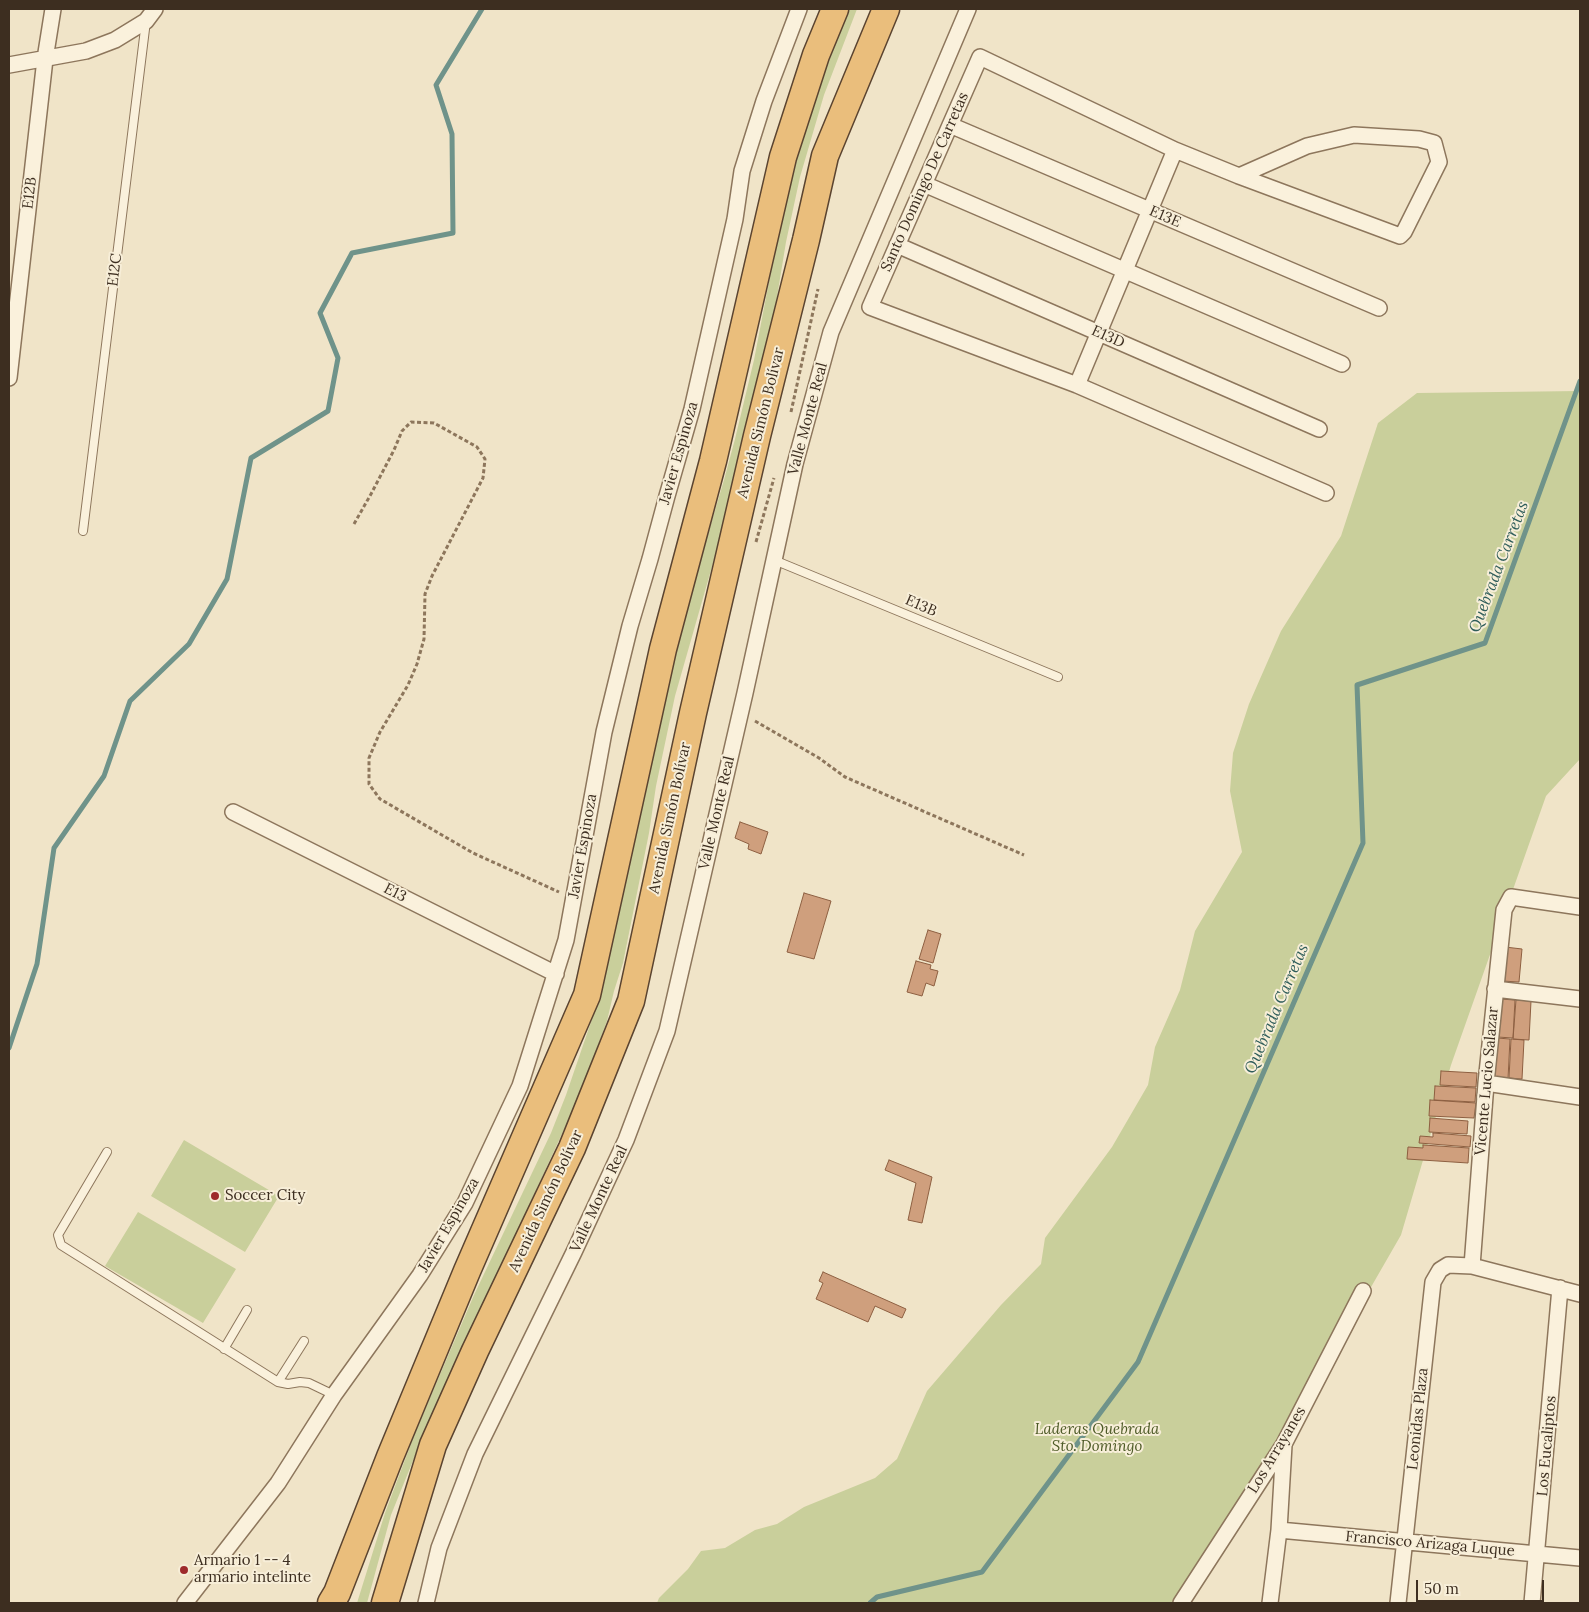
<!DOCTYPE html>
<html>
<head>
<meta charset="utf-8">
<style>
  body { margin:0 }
  #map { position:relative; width:1589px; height:1612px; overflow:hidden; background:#f0e4c8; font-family:Lora,serif }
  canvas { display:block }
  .frame { position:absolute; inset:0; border:10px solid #3d2e20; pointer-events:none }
  .scale { position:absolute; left:1416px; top:1580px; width:128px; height:22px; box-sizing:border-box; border:2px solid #3d2e20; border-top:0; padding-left:6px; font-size:15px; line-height:18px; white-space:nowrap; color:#3d2e20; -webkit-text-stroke:4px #f7eed8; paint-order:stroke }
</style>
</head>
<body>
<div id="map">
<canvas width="1589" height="1612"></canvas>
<div class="frame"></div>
<div class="scale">50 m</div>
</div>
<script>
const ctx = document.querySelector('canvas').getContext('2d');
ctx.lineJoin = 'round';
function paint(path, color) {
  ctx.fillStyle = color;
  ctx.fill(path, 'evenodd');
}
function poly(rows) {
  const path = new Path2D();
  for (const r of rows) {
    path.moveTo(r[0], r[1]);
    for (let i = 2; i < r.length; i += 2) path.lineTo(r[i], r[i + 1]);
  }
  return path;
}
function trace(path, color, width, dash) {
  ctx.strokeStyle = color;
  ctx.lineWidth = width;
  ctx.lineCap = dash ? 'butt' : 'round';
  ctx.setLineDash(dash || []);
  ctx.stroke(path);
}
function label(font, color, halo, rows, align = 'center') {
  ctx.font = font + ' Lora,serif';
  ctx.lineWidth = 4;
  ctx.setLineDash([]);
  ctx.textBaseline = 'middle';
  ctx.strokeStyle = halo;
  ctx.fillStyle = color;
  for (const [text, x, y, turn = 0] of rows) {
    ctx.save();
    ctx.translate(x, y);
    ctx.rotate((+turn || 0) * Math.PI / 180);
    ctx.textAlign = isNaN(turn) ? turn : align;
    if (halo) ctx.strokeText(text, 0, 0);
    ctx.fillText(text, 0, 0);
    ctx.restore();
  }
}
const green = poly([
  [847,9,857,9,824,95,800,177,786,242,775,309,725,521,675,696,656,786,649,833,623,963,614,991,607,1021,578,1099,423,1436,391,1515,367,1603,357,1603,385,1513,415,1433,474,1295,551,1133,566,1095,603,987,657,723,689,598,724,480,735,439,754,360,777,240,801,134],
  [1580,391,1580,759,1546,796,1451,1065,1401,1235,1310,1393,1174,1603,657,1603,659,1598,688,1569,701,1551,725,1548,755,1530,777,1524,804,1507,875,1478,897,1459,927,1391,1001,1305,1041,1264,1045,1238,1112,1147,1148,1085,1155,1047,1180,990,1195,931,1242,852,1230,791,1233,753,1249,704,1281,631,1341,536,1378,423,1417,393],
  [184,1140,279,1196,245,1252,151,1196],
  [138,1212,236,1269,203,1323,105,1266]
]);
const stream = poly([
  [9,1048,37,964,54,848,104,776,130,701,189,644,227,579,251,458,328,411,338,358,320,313,352,253,453,233,452,134,436,85,482,9],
  [870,1603,877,1597,982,1572,1138,1362,1363,843,1357,685,1485,643,1580,381]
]);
const building = poly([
  [740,822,768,832,761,854,748,849,749,844,735,838,740,822],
  [804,893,831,901,814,959,787,952,804,893],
  [928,930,941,934,933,963,919,959,928,930],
  [1505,947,1522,949,1519,982,1502,981,1505,947],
  [916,961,931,965,930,969,938,971,934,986,926,983,922,996,907,992,916,961],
  [1500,999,1515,1000,1513,1038,1497,1037,1500,999],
  [1516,1000,1531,1001,1529,1040,1513,1039,1516,1000],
  [1497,1038,1510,1039,1508,1079,1490,1078,1497,1038],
  [1511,1039,1524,1040,1522,1079,1509,1078,1511,1039],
  [1441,1071,1477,1073,1476,1087,1440,1085,1441,1071],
  [1435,1086,1476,1088,1475,1102,1434,1100,1435,1086],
  [1430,1100,1476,1103,1474,1118,1429,1116,1430,1100],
  [1430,1118,1468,1121,1467,1134,1429,1132,1430,1118],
  [1433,1133,1471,1136,1470,1147,1419,1143,1420,1136,1433,1137,1433,1133],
  [1423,1145,1469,1148,1468,1163,1407,1159,1408,1147,1423,1148,1423,1145],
  [889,1160,932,1177,922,1223,908,1220,916,1183,885,1170,889,1160],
  [823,1272,906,1309,902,1318,875,1306,868,1322,816,1299,823,1283,819,1281,823,1272]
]);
const path = poly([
  [791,412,818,289],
  [354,524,371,494,394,450,402,431,411,422,434,423,477,447,485,459,483,478,432,576,425,594,424,639,417,664,408,685,380,732,369,758,369,784,380,799,473,853,559,892],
  [756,542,774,478],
  [755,721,819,758,845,777,1024,855]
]);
const service = poly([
  [83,531,146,21],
  [774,560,1058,677],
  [107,1152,58,1235,61,1245,278,1382,288,1384,300,1382,309,1383,334,1395],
  [224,1349,247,1310],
  [278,1382,304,1341]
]);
const minor = poly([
  [9,65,86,51,115,40,146,21,155,9],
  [950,125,1379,308],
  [1239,176,1307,146,1354,135,1419,139,1434,143,1439,162,1404,232,1400,236,1239,176,1175,150,980,57,870,307,1077,385,1326,493],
  [924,184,1342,364],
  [897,245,1319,429],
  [9,378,45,59,53,9],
  [1077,385,1175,150],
  [233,812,556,974],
  [1495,989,1580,999],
  [1486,1083,1580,1097],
  [1472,1266,1486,1083,1504,910,1511,897,1580,907],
  [1279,1530,1580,1558],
  [185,1603,278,1483,334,1395,420,1275,465,1203,520,1086,566,940,604,732,630,626,650,559,667,496,692,409,735,219,742,171,764,101,799,9],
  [426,1603,439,1548,475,1454,574,1252,626,1140,667,1031,745,693,795,464,831,332,968,9],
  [1181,1603,1284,1444,1363,1291],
  [1270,1603,1279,1530,1284,1445],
  [1398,1603,1433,1282,1440,1270,1448,1265,1472,1266,1580,1294],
  [1532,1603,1560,1288]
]);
const trunk = poly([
  [331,1603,337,1593,390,1457,467,1271,587,995,663,649,713,461,783,157,816,55,835,9],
  [385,1603,433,1445,475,1351,572,1148,631,1001,693,713,757,436,806,240,825,156,886,9]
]);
const markers = [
  [215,1196,5,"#9e2a2b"],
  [184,1570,5,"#9e2a2b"]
];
const streetNames = [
  ["Santo Domingo De Carretas",925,182,-66],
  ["E12B",30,193,-83],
  ["E13E",1165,217,23],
  ["E12C",115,270,-83],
  ["E13D",1108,337,24],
  ["Valle Monte Real",808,419,-75],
  ["Avenida Simón Bolívar",761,423,-76],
  ["Javier Espinoza",679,453,-74],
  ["E13B",921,606,23],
  ["Valle Monte Real",717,813,-77],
  ["Avenida Simón Bolívar",670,818,-78],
  ["Javier Espinoza",583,846,-80],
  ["E13",395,893,27],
  ["Vicente Lucio Salazar",1487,1081,-85],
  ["Valle Monte Real",599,1199,-65],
  ["Avenida Simón Bolívar",546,1201,-65],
  ["Javier Espinoza",449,1225,-60],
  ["Leonidas Plaza",1418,1419,-84],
  ["Los Eucaliptos",1547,1446,-85],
  ["Los Arrayanes",1277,1450,-59],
  ["Francisco Arizaga Luque",1430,1544,5]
];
const poiNames = [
  ["Soccer City",225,1196],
  ["Armario 1 -- 4",194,1561],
  ["armario intelinte",194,1578]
];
const parkNames = [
  ["Laderas Quebrada",1097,1430],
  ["Sto. Domingo",1097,1447]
];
const waterNames = [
  ["Quebrada Carretas",1499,567,-69],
  ["Quebrada Carretas",1277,1009,-67]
];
paint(green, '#c9cf9b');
trace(stream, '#6f938a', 5);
paint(building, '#cf9f7d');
trace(building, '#8d5f41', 1);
trace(service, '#8d765c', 10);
trace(minor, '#8d765c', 18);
trace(trunk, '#5b4430', 29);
trace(path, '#8d765c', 3, [4, 2.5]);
trace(service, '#faf1dc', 8);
trace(minor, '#faf1dc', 15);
trace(trunk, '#eabe7c', 26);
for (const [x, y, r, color] of markers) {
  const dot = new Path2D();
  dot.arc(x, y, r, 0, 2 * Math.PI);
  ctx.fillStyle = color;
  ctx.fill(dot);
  trace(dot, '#f7eed8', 2);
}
label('15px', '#3d2e20', '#f7eed8', streetNames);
label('15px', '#3d2e20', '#f7eed8', poiNames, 'left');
label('italic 15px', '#4d5a26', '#f7eed8', parkNames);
label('italic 16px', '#2f5d5a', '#f7eed8', waterNames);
</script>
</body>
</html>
